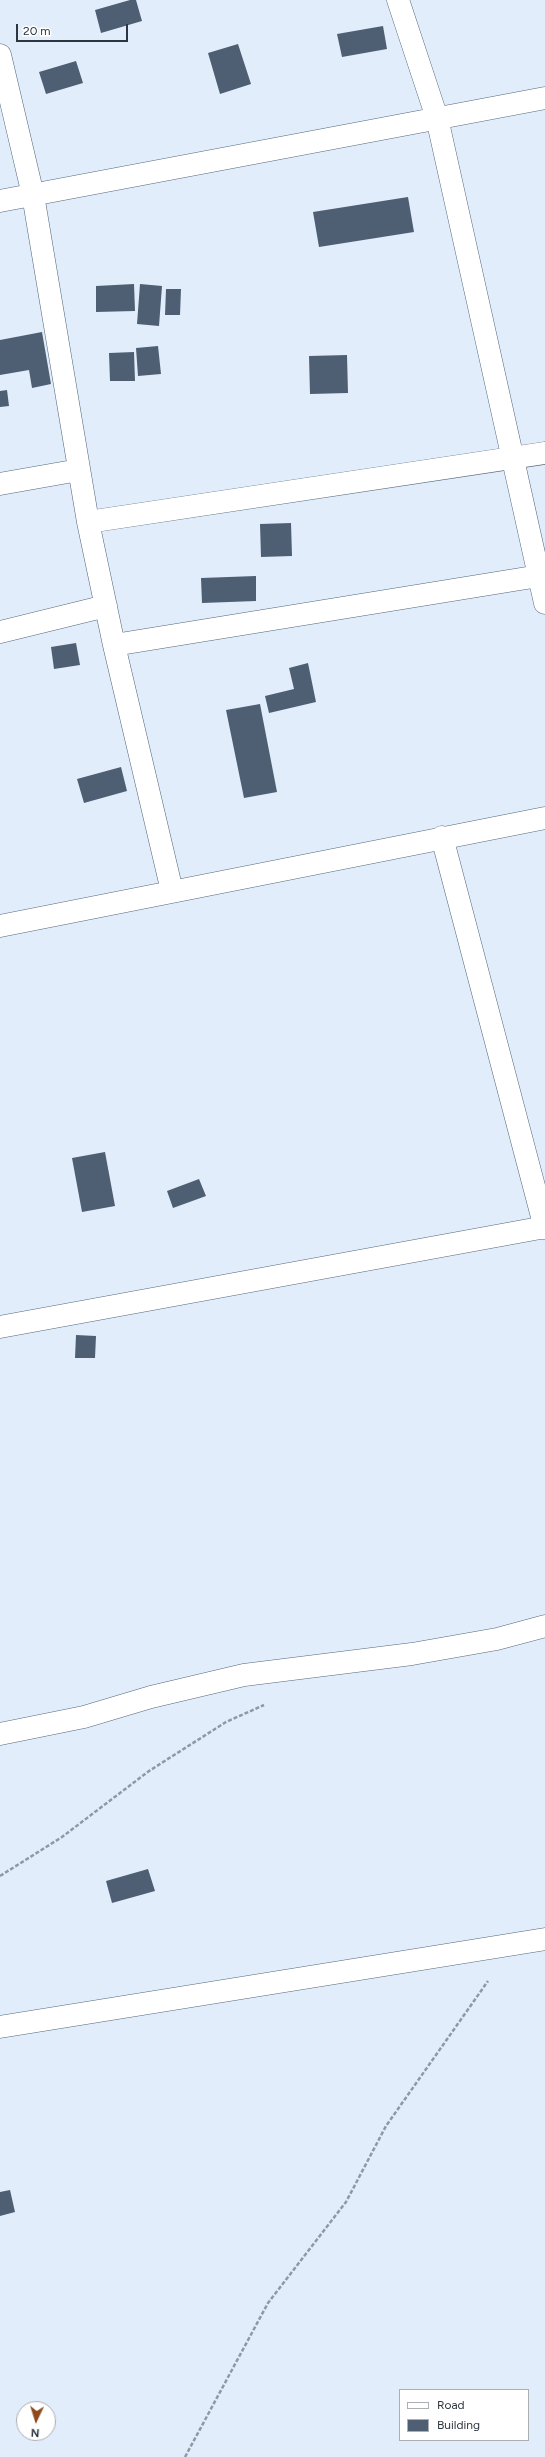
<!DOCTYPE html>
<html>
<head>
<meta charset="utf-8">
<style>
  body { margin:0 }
  #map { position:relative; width:545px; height:2457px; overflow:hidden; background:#e1edfb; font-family:Figtree,sans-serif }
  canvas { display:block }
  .legend { position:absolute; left:399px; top:2389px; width:130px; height:52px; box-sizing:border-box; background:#fff; border:1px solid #abaeb2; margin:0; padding:5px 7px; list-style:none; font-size:12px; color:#2d353e }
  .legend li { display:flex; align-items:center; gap:8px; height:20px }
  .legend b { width:20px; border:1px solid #abaeb2 }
  .north { position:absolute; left:16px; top:2401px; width:40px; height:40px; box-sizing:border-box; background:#fff; border:1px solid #abaeb2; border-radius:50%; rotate:184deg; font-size:11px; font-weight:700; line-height:16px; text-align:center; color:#2d353e }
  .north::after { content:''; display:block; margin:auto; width:14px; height:18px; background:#8e4a1d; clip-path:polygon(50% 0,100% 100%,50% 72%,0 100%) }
  .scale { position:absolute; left:16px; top:24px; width:112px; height:18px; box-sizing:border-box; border:2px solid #2d353e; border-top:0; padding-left:5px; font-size:12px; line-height:14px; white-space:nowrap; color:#2d353e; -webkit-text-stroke:3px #fff; paint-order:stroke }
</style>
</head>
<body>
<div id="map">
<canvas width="545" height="2457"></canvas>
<ul class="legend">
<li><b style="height:5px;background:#fff"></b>Road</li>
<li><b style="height:11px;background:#4e5f73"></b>Building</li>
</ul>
<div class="north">N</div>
<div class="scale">20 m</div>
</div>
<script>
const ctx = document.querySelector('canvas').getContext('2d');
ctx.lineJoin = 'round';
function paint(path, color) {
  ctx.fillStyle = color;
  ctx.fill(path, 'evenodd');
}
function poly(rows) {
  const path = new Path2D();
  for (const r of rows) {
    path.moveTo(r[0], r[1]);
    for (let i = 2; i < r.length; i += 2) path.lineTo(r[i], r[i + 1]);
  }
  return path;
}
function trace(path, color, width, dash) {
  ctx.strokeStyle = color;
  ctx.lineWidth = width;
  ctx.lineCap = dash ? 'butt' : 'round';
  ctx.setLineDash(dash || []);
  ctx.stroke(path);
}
const building = poly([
  [130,0,136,0,142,21,101,33,95,10],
  [383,26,387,49,342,57,337,34],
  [238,44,251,84,220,94,208,53],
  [76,61,83,83,46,94,39,72],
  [408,197,414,232,319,247,313,212],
  [134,284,135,311,96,312,96,286],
  [140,284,162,286,159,326,137,324],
  [166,289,181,289,180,315,165,315],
  [42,332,51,384,32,388,29,370,0,375,0,340],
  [158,346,161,374,138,376,136,348],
  [134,352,135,381,110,381,109,353],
  [347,355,348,393,310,394,309,356],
  [7,390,9,406,0,407,0,391],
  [291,523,292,556,261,557,260,524],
  [256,576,256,601,202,603,201,578],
  [76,643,80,665,54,669,51,647],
  [308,663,316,702,269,713,265,696,294,689,289,668],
  [260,704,277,792,244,798,226,710],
  [121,767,127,791,84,803,77,779],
  [105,1152,115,1206,82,1212,72,1158],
  [199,1179,206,1196,173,1208,167,1191],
  [76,1335,96,1336,95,1358,75,1358],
  [148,1869,155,1891,112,1903,106,1881],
  [10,2190,15,2212,0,2216,0,2192]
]);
const path = poly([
  [0,1876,62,1837,149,1771,226,1722,264,1705],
  [185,2457,268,2303,346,2202,386,2126,488,1981]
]);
const street = poly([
  [398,0,437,118,545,603],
  [0,55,33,195,88,522,114,645,172,891],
  [0,201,545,98],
  [0,484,79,470],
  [88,522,545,453],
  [0,632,106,606],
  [114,645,539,576],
  [442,837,545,1228],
  [0,926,545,818],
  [0,1327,545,1227],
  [0,1734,84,1717,151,1697,244,1675,412,1654,497,1639,545,1626],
  [0,2027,545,1939]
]);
paint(building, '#4e5f73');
trace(street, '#55677b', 23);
trace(path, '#8f99a5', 2.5, [4, 2]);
trace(street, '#fff', 22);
</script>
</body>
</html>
